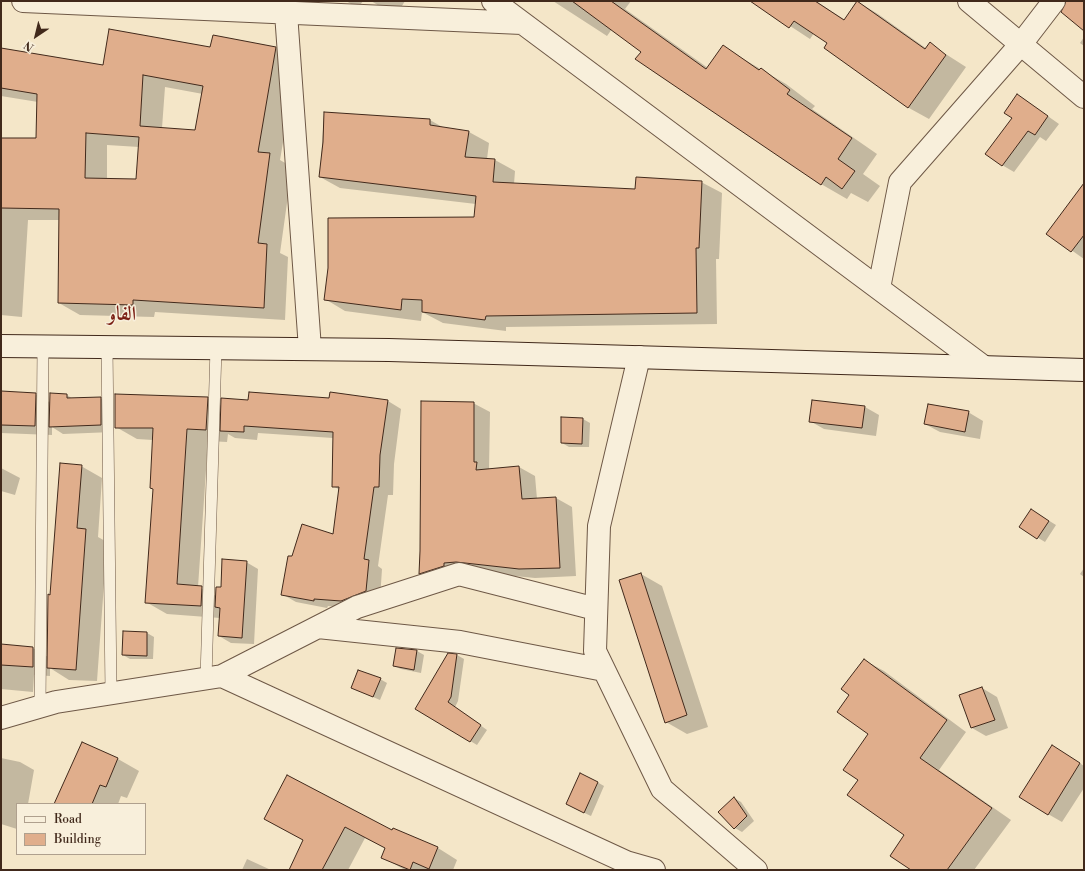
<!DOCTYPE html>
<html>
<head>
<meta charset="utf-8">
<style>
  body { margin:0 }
  #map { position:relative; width:1085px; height:871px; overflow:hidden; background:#f4e6c8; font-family:"Libre Bodoni",serif }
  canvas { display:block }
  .frame { position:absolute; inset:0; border:2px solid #41291b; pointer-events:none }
  .legend { position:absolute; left:16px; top:803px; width:130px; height:52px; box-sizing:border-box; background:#f8efdb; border:1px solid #afa08e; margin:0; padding:5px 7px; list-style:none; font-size:12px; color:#41291b }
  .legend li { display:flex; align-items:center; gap:8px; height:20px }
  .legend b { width:20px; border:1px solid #afa08e }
  .north { position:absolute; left:16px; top:16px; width:40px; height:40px; -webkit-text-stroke:3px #f8efdb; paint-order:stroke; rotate:215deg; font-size:11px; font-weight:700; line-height:16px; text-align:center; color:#41291b }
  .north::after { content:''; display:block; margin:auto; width:14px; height:18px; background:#41291b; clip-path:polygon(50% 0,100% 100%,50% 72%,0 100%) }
</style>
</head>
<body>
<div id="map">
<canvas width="1085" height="871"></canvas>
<div class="frame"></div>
<ul class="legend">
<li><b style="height:5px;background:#f8efdb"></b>Road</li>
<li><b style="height:11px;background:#e0ae8c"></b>Building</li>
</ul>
<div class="north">N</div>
</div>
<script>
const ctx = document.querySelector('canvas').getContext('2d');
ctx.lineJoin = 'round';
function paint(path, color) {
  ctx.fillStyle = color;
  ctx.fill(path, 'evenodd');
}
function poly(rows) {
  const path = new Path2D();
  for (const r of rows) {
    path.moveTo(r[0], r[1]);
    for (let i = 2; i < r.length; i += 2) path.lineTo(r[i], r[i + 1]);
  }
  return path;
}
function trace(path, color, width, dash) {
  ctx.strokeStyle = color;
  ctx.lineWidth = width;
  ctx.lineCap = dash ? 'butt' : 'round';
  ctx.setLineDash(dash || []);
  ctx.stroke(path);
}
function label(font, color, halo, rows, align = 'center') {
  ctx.font = font + ' "Libre Bodoni",Amiri,serif';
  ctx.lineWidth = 3;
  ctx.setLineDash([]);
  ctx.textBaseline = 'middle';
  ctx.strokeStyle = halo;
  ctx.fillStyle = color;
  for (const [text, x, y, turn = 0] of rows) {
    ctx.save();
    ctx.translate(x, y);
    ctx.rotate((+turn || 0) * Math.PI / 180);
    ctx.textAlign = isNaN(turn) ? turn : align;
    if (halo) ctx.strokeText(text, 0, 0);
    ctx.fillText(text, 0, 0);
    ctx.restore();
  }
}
const shadow = poly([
  [154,1,297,1,295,14],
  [346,1,363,1,358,8],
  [371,1,405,1,397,14,393,14],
  [553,1,631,1,625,9,708,68,723,47,786,84,815,106,812,109,877,154,863,174,880,186,868,202,851,193,847,199,821,184,612,29,607,36],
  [752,1,816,1,845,20,858,2,878,14,927,49,930,44,966,67,929,119,909,108,825,48,829,43,814,33,810,39],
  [1084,37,1084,46,1080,43],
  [211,48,276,48,297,60,280,160,292,167,280,253,288,257,285,320,155,312,154,317,80,315,59,303,60,220,28,220,22,317,1,315,1,139,37,139,38,102,1,96,1,49,104,66],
  [165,87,203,94,196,131,162,128],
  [107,145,139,147,137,180,107,179],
  [1018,95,1059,124,1046,141,1040,137,1014,172,1002,165],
  [324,113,430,120,444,128,469,132,489,143,487,159,495,160,515,171,514,184,636,190,701,182,722,193,719,259,716,259,717,324,506,327,506,331,443,323,422,312,421,321,345,311,325,299,329,268,475,218,476,204,340,188,320,177],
  [1084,184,1084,259,1047,233],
  [1,392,35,394,51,403,67,395,73,399,100,398,113,405,113,432,63,434,52,427,52,435,1,433],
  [207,398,222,406,249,401,330,399,388,401,401,409,394,464,393,495,388,495,378,566,382,569,380,599,355,609,328,606,327,608,296,602,282,594,292,558,333,535,340,490,333,486,333,438,258,433,257,440,235,438,228,434,227,442,208,441,198,587,216,596,246,562,258,569,254,644,231,643,219,636,220,618,167,614,146,602,154,490,151,488,153,440,137,439,116,427],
  [473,403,490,412,489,470,519,467,535,476,537,499,556,498,572,507,576,576,535,578,494,574,435,583,420,573],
  [865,407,879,415,876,436,824,429,810,421],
  [968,412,983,421,980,439,940,432,925,424],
  [583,419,590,423,589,447,569,447,562,443],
  [81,466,102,478,98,537,107,542,97,681,69,680,50,668,50,676,34,675,33,692,1,689,1,645,33,648,48,657,51,596],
  [1,468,20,478,15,495,1,491],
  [1038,514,1056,525,1045,542,1020,527],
  [1084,568,1084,577,1080,574],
  [641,574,662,586,708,727,687,734,666,722],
  [147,633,154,637,153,659,130,659,123,655],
  [417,651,424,655,421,673,401,669,394,666],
  [449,654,457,655,464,659,458,701,455,707,487,730,477,745,417,709],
  [864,660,884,671,966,732,939,770,1011,820,974,870,913,870,906,835,859,780,869,734,851,695],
  [380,679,387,683,380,700,352,688],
  [982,688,997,697,1008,728,986,736,972,728],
  [1066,754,1084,766,1084,788,1062,822,1048,814],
  [1,758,20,762,34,770,28,804,17,804,17,829,1,824],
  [118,759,139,771,127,798,121,796,118,804,55,804],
  [597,782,604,786,591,816,574,808],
  [734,798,741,802,754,821,742,832,735,828],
  [266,819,393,831,394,829,438,848,457,860,453,870,405,870,382,857,386,848,365,838,348,870,291,870,304,840],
  [247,859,271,870,242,870]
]);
const building = poly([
  [572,1,611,1,706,69,723,45,759,70,761,68,790,90,787,94,852,138,838,159,855,171,842,189,826,177,821,185,635,59,641,52,572,1],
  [750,1,815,1,844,20,857,1,925,49,930,42,946,55,908,108,824,48,827,43,794,21,789,28,750,1],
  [1066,1,1084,1,1084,31,1061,12,1066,1],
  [109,29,210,47,213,35,276,47,258,152,270,153,258,243,267,244,264,308,133,300,133,305,58,303,59,209,1,208,1,138,36,138,37,94,1,88,1,48,103,65,109,29],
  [143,75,203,86,195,130,140,126,143,75],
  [86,133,139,137,136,179,85,178,86,133],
  [1017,94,1048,116,1035,135,1028,131,1002,166,985,154,1012,118,1004,113,1017,94],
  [324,112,430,119,430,125,469,131,465,157,495,159,493,182,635,189,636,177,702,181,699,248,696,248,697,313,486,316,485,320,422,312,422,300,402,299,401,310,324,300,328,268,328,218,474,217,476,196,319,177,323,142,324,112],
  [1084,183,1084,235,1071,252,1046,234,1084,183],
  [1,391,36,393,35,426,1,425,1,391],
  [249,392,329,398,330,392,388,400,380,455,379,487,374,487,364,559,369,560,366,591,341,601,314,599,314,601,281,595,288,556,292,556,302,524,333,534,339,487,332,487,333,432,244,426,244,432,220,431,221,398,248,400,249,392],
  [50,393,67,394,67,398,101,397,101,425,49,427,50,393],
  [115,394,208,397,206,430,187,429,177,584,202,586,201,606,145,603,153,489,150,488,153,428,115,428,115,394],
  [812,400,865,406,862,428,809,422,812,400],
  [421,401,474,402,474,462,477,462,476,470,519,466,522,499,556,497,560,568,519,569,456,562,444,563,444,566,419,574,420,551,421,401],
  [928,404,969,411,965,432,924,424,928,404],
  [561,417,583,418,582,444,561,443,561,417],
  [60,463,82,465,77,528,86,529,76,670,47,668,48,594,50,595,60,463],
  [1031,509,1049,521,1037,539,1019,527,1031,509],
  [222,559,247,561,242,638,218,636,220,608,215,607,216,587,221,587,222,559],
  [641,573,687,715,665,723,619,580,641,573],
  [123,631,147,632,147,656,122,655,123,631],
  [1,644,33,647,33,667,1,665,1,644],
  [396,648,417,650,414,670,393,666,396,648],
  [448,653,457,654,451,697,448,702,481,725,470,742,415,709,448,653],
  [864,659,947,720,920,758,992,808,947,870,911,870,890,856,904,835,847,795,858,780,843,770,868,734,837,712,849,695,841,689,864,659],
  [358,670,381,678,373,697,351,688,358,670],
  [982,687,995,720,971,728,959,695,982,687],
  [82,742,118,758,106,787,100,785,92,804,54,804,82,742],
  [1052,745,1080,763,1048,815,1019,797,1052,745],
  [580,773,598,782,584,813,566,804,580,773],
  [287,775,392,830,393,828,438,847,429,869,413,862,410,870,381,858,385,848,345,827,322,870,289,870,303,840,264,819,287,775],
  [734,797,747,816,734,829,718,812,734,797]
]);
const lane = poly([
  [107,347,111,693],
  [206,678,216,348],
  [40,706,43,347]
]);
const street = poly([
  [23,1,522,23],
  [493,1,984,367],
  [969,1,1084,97],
  [286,13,310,349],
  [879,288,900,182,1021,44,1054,1],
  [639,357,599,526,595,651,662,789,756,870],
  [318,627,460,642,604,670],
  [222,676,357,607,459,574,596,609],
  [1,718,56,702,222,676,626,862,654,870]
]);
const secondary = poly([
  [1,346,389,350,1084,370]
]);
const townNames = [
  ["الفاو",122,315]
];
paint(shadow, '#0003');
paint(building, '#e0ae8c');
trace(building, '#41291b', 1);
trace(lane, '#6e5846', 12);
trace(street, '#6e5846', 24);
trace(secondary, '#41291b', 24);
trace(lane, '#f8efdb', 11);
trace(street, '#f8efdb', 22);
trace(secondary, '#f8efdb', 22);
label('bold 20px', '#7a1f14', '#f8efdb', townNames);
</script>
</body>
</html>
